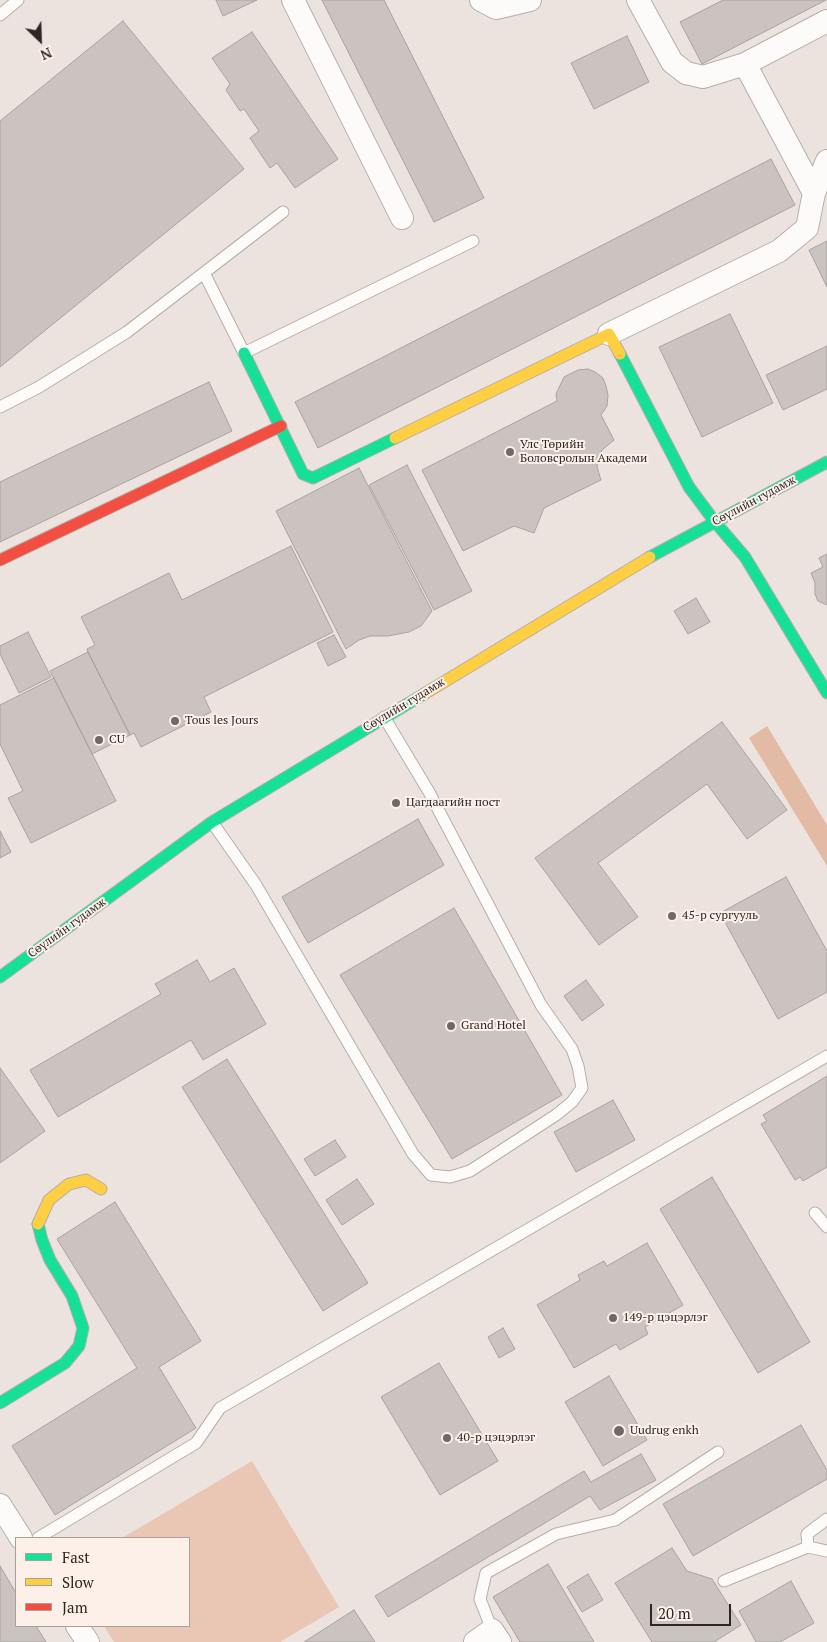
<!DOCTYPE html>
<html>
<head>
<meta charset="utf-8">
<style>
  body { margin:0 }
  #map { position:relative; width:827px; height:1642px; overflow:hidden; background:#ece3df; font-family:"PT Serif",serif }
  canvas { display:block }
  .legend { position:absolute; left:15px; top:1537px; width:175px; height:90px; box-sizing:border-box; background:#fdf0e9; border:1px solid #aaa09a; margin:0; padding:6px 9px; list-style:none; font-size:15px; color:#2d2724 }
  .legend li { display:flex; align-items:center; gap:10px; height:25px }
  .legend b { width:25px; border:1px solid #aaa09a }
  .north { position:absolute; left:15px; top:15px; width:50px; height:50px; -webkit-text-stroke:4px #fdf0e9; paint-order:stroke; rotate:156deg; font-size:14px; font-weight:700; line-height:20px; text-align:center; color:#2d2724 }
  .north::after { content:''; display:block; margin:auto; width:18px; height:22px; background:#2d2724; clip-path:polygon(50% 0,100% 100%,50% 72%,0 100%) }
  .scale { position:absolute; left:650px; top:1604px; width:81px; height:22px; box-sizing:border-box; border:2px solid #2d2724; border-top:0; padding-left:6px; font-size:15px; line-height:18px; white-space:nowrap; color:#2d2724; -webkit-text-stroke:4px #fdf0e9; paint-order:stroke }
</style>
</head>
<body>
<div id="map">
<canvas width="827" height="1642"></canvas>
<ul class="legend">
<li><b style="height:6px;background:#16e098"></b>Fast</li>
<li><b style="height:6px;background:#ffcf43"></b>Slow</li>
<li><b style="height:6px;background:#f24e42"></b>Jam</li>
</ul>
<div class="north">N</div>
<div class="scale">20 m</div>
</div>
<script>
const ctx = document.querySelector('canvas').getContext('2d');
ctx.lineJoin = 'round';
function paint(path, color) {
  ctx.fillStyle = color;
  ctx.fill(path, 'evenodd');
}
function poly(rows) {
  const path = new Path2D();
  for (const r of rows) {
    path.moveTo(r[0], r[1]);
    for (let i = 2; i < r.length; i += 2) path.lineTo(r[i], r[i + 1]);
  }
  return path;
}
function trace(path, color, width, dash) {
  ctx.strokeStyle = color;
  ctx.lineWidth = width;
  ctx.lineCap = dash ? 'butt' : 'round';
  ctx.setLineDash(dash || []);
  ctx.stroke(path);
}
function label(font, color, halo, rows, align = 'center') {
  ctx.font = font + ' "PT Serif",serif';
  ctx.lineWidth = 4;
  ctx.setLineDash([]);
  ctx.textBaseline = 'middle';
  ctx.strokeStyle = halo;
  ctx.fillStyle = color;
  for (const [text, x, y, turn = 0] of rows) {
    ctx.save();
    ctx.translate(x, y);
    ctx.rotate((+turn || 0) * Math.PI / 180);
    ctx.textAlign = isNaN(turn) ? turn : align;
    if (halo) ctx.strokeText(text, 0, 0);
    ctx.fillText(text, 0, 0);
    ctx.restore();
  }
}
const green = poly([
  [252,1461,339,1607,280,1642,114,1642,104,1626,189,1626,189,1538,122,1538]
]);
const forest = poly([
  [767,726,827,825,827,866,749,738]
]);
const building = poly([
  [216,0,257,0,223,16,216,0],
  [322,0,384,0,484,198,434,222,322,0],
  [723,0,826,0,702,64,680,22,723,0],
  [123,21,244,169,0,367,0,121,123,21],
  [252,32,338,159,295,188,277,163,270,168,250,138,259,131,244,109,240,111,226,90,230,84,212,58,252,32],
  [627,36,649,82,594,109,571,63,627,36],
  [771,159,795,205,318,448,295,402,771,159],
  [827,241,827,287,809,250,827,241],
  [730,314,773,403,702,437,659,347,730,314],
  [827,346,827,389,783,410,766,375,827,346],
  [588,369,595,372,603,378,606,386,608,395,607,406,601,415,614,440,602,450,598,458,597,467,601,480,544,508,534,533,514,526,463,551,422,470,557,401,556,394,564,377,578,370,588,369],
  [209,382,232,431,0,542,0,482,209,382],
  [407,465,472,591,434,610,369,485,407,465],
  [359,468,432,611,421,626,409,632,388,636,370,636,359,640,346,649,276,511,359,468],
  [291,546,333,632,204,697,211,712,141,747,134,733,130,735,88,652,87,649,95,645,81,617,169,573,182,600,291,546],
  [827,554,827,605,818,601,815,594,815,583,811,573,823,567,819,558,827,554],
  [696,598,710,622,688,634,674,611,696,598],
  [28,632,51,677,19,693,0,654,0,646,28,632],
  [334,635,346,657,328,666,317,643,334,635],
  [88,652,130,735,92,754,50,671,88,652],
  [54,678,116,801,31,843,8,798,23,791,0,744,0,705,54,678],
  [722,722,787,810,747,839,707,784,598,863,638,917,599,945,535,858,722,722],
  [418,819,444,865,308,943,282,897,418,819],
  [0,831,11,852,0,858,0,831],
  [786,877,827,951,827,992,778,1019,720,913,786,877],
  [454,908,562,1095,452,1159,340,975,454,908],
  [197,960,210,982,234,968,266,1024,203,1060,191,1040,58,1117,30,1070,161,994,155,984,197,960],
  [586,980,604,1005,582,1021,564,996,586,980],
  [227,1059,368,1283,323,1311,182,1087,227,1059],
  [0,1068,45,1131,0,1163,0,1068],
  [827,1076,827,1167,803,1181,800,1177,795,1180,761,1124,767,1121,763,1115,827,1076],
  [613,1100,635,1140,576,1172,554,1132,613,1100],
  [335,1140,346,1157,315,1176,304,1159,335,1140],
  [712,1177,810,1342,758,1373,660,1209,712,1177],
  [357,1179,374,1204,342,1225,326,1200,357,1179],
  [115,1202,201,1341,159,1367,196,1428,55,1515,12,1446,137,1368,57,1239,115,1202],
  [647,1243,683,1305,645,1327,648,1334,620,1350,616,1344,574,1368,537,1305,580,1280,578,1275,604,1261,607,1266,647,1243],
  [503,1328,515,1349,499,1358,488,1337,503,1328],
  [439,1363,498,1461,440,1495,381,1397,439,1363],
  [609,1376,647,1440,603,1466,565,1402,609,1376],
  [801,1425,827,1470,827,1479,693,1556,663,1504,801,1425],
  [641,1454,656,1480,600,1510,590,1496,388,1617,375,1596,584,1471,591,1482,641,1454],
  [672,1548,687,1571,712,1579,741,1625,714,1642,652,1642,615,1583,672,1548],
  [548,1564,594,1642,520,1642,493,1597,548,1564],
  [0,1566,16,1593,16,1626,36,1626,46,1642,0,1642,0,1566],
  [588,1574,603,1600,582,1612,567,1587,588,1574],
  [791,1581,814,1623,780,1642,756,1642,739,1611,791,1581],
  [354,1610,375,1642,304,1642,354,1610]
]);
const lane = poly([
  [0,15,18,0],
  [204,273,244,353,473,241],
  [0,407,39,387,127,332,283,212],
  [212,822,256,885,413,1154,431,1175,450,1177,470,1171,556,1115,572,1102,582,1088,578,1066,572,1049,541,1005,429,792,384,717],
  [815,1213,827,1227],
  [38,1538,196,1443,220,1408,827,1056],
  [808,1547,807,1534,827,1519],
  [724,1581,808,1547,827,1551],
  [492,1630,480,1599,486,1573,556,1534,615,1520,718,1452]
]);
const street = poly([
  [293,0,402,218],
  [481,0,496,8,530,0],
  [638,0,672,62,686,73,703,77,745,64,814,193],
  [745,64,827,21],
  [609,334,779,251,807,228,814,193,827,161],
  [0,1505,21,1538],
  [77,1626,88,1642],
  [475,1642,492,1630,500,1642]
]);
const fast = poly([
  [244,353,303,474,313,478,395,438],
  [620,354,689,487,715,522,745,557,827,693],
  [650,557,827,462],
  [0,977,212,822,424,694],
  [0,1403,65,1363,79,1346,83,1328,72,1296,50,1260,42,1240,38,1224]
]);
const slow = poly([
  [395,438,609,334,620,354],
  [424,694,650,557],
  [38,1224,49,1200,69,1184,86,1180,101,1189]
]);
const jam = poly([
  [0,560,281,426]
]);
const markers = [
  [510,452,5,"#706965"],
  [175,721,5,"#706965"],
  [99,740,5,"#706965"],
  [396,803,5,"#706965"],
  [672,916,5,"#706965"],
  [451,1026,5,"#706965"],
  [613,1318,5,"#706965"],
  [619,1431,6,"#706965"],
  [447,1438,5,"#706965"]
];
const poiNames = [
  ["Улс Төрийн",520,445],
  ["Боловсролын Академи",520,459],
  ["Tous les Jours",185,721],
  ["CU",109,740],
  ["Цагдаагийн пост",406,803],
  ["45-р сургууль",682,916],
  ["Grand Hotel",461,1026],
  ["149-р цэцэрлэг",623,1318],
  ["Uudrug enkh",630,1431],
  ["40-р цэцэрлэг",457,1438]
];
const streetNames = [
  ["Сөүлийн гудамж",754,501,-28],
  ["Сөүлийн гудамж",404,705,-31],
  ["Сөүлийн гудамж",67,928,-36]
];
paint(green, '#eac6b4');
paint(forest, '#e3baa3');
paint(building, '#cac3c0');
trace(building, '#a9a29f', 1);
trace(lane, '#b6aeab', 13);
trace(street, '#b6aeab', 24);
trace(fast, '#b6aeab', 13);
trace(slow, '#b6aeab', 13);
trace(jam, '#b6aeab', 13);
trace(lane, '#fcfbfa', 11);
trace(street, '#fcfbfa', 22);
trace(fast, '#16e098', 11);
trace(slow, '#ffcf43', 11);
trace(jam, '#f24e42', 11);
for (const [x, y, r, color] of markers) {
  const dot = new Path2D();
  dot.arc(x, y, r, 0, 2 * Math.PI);
  ctx.fillStyle = color;
  ctx.fill(dot);
  trace(dot, '#fdf0e9', 2);
}
label('12px', '#2d2724', '#fdf0e9', poiNames, 'left');
label('12px', '#2d2724', '#fdf0e9', streetNames);
</script>
</body>
</html>
